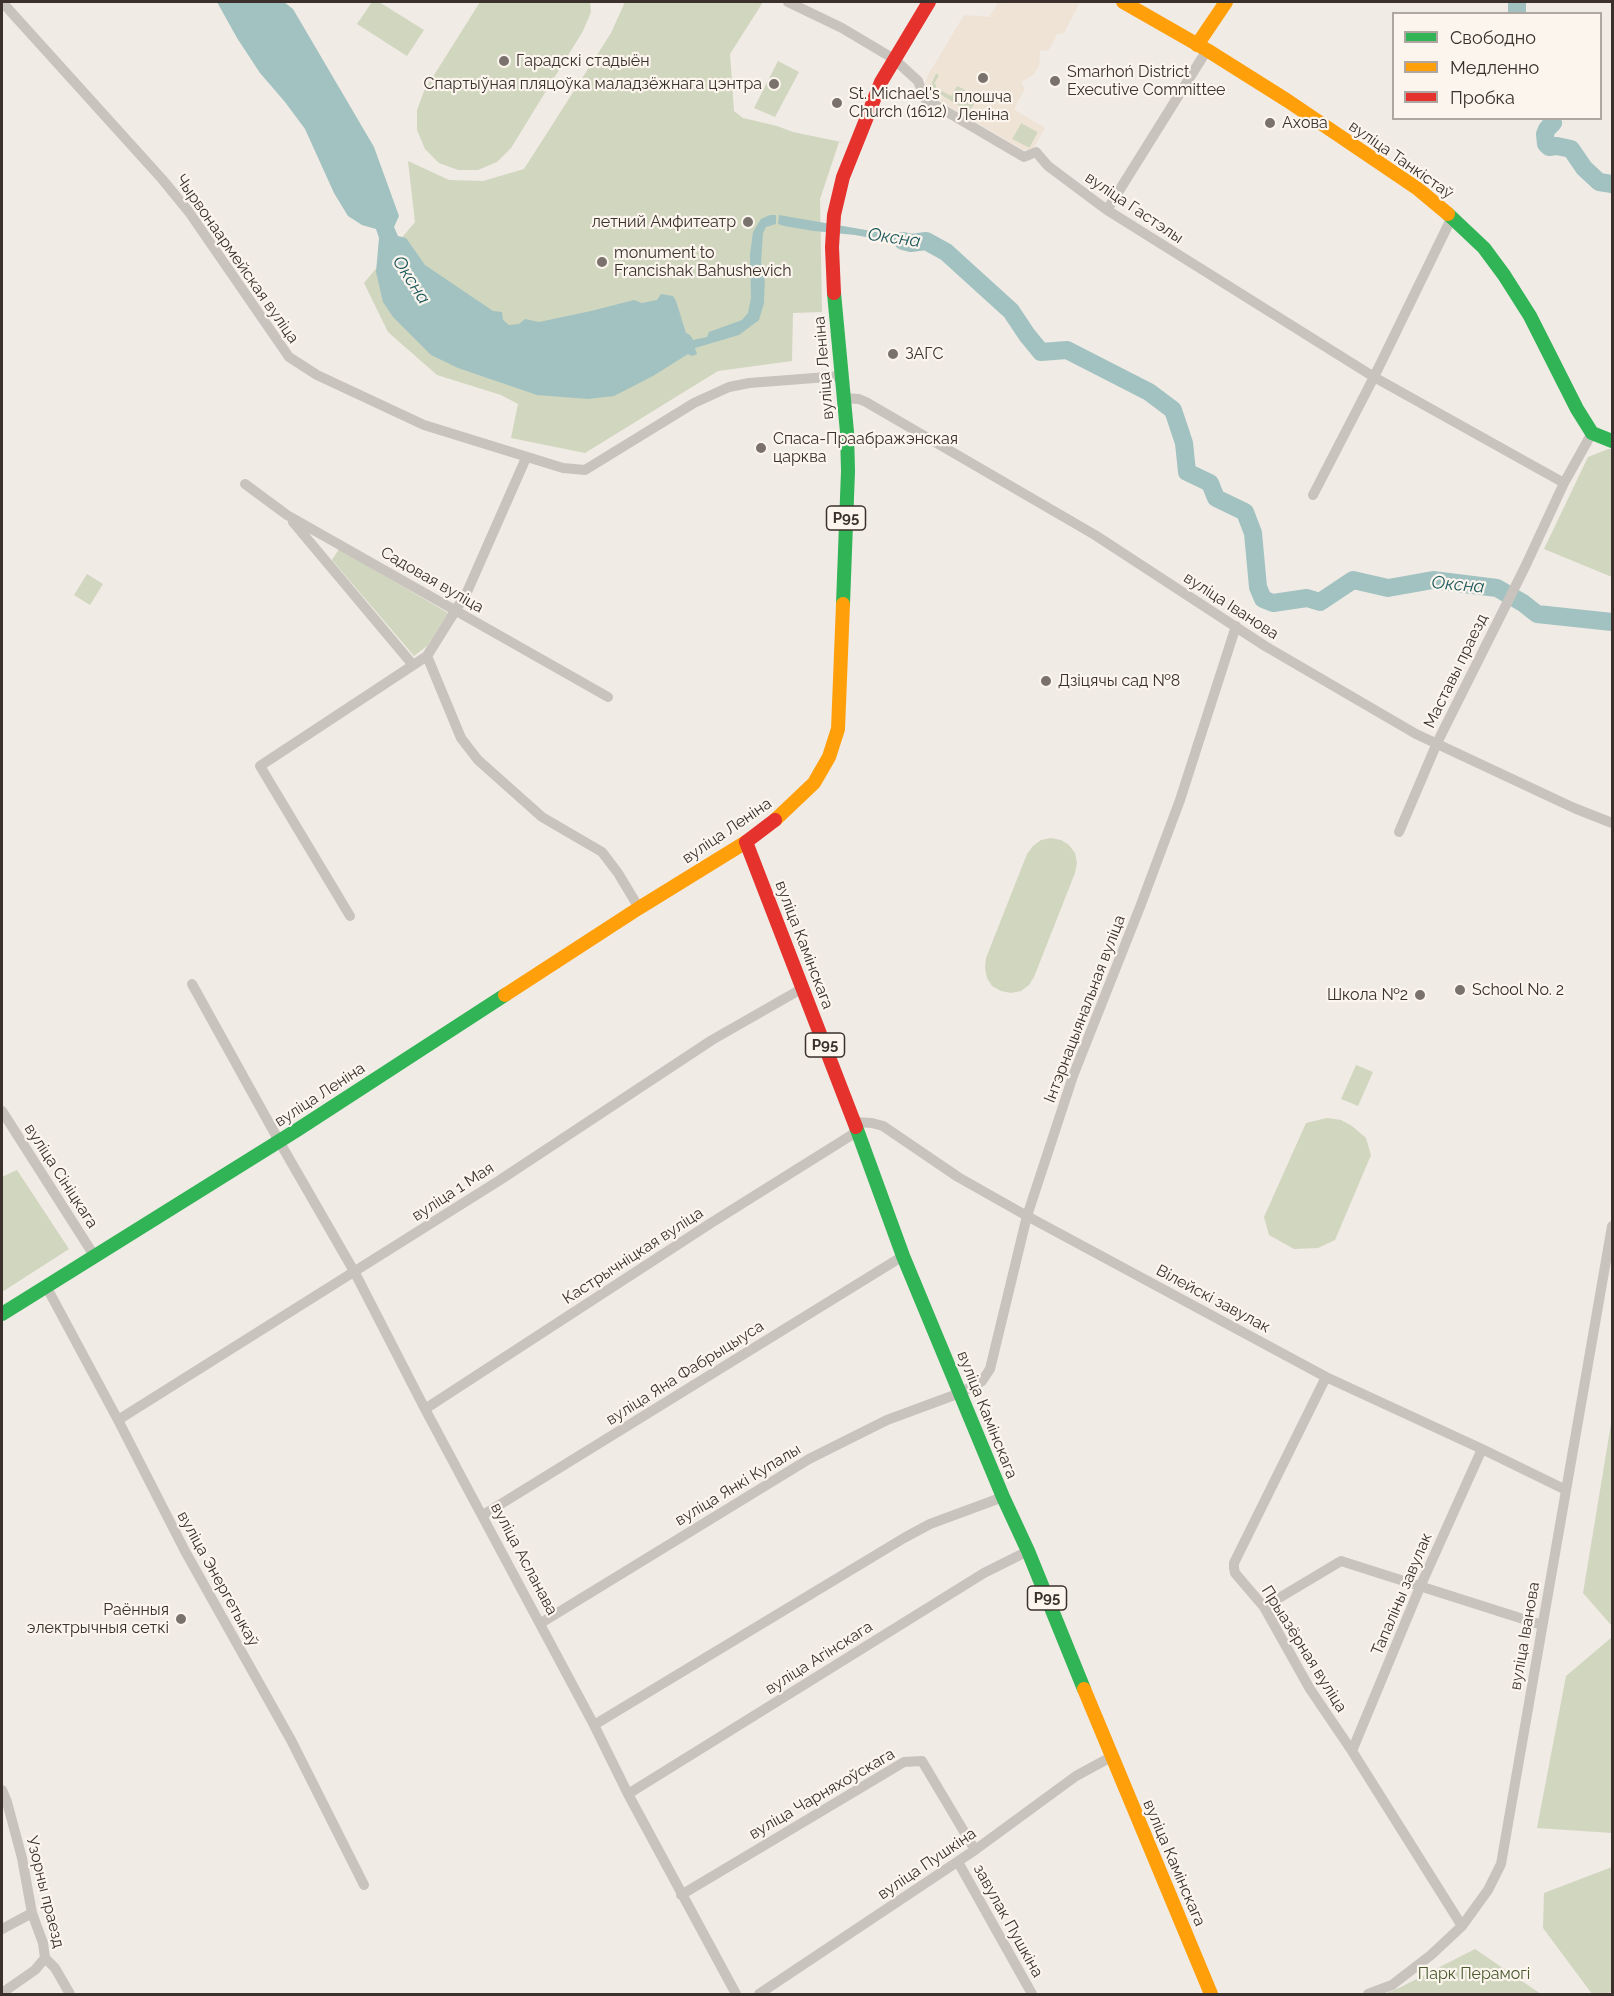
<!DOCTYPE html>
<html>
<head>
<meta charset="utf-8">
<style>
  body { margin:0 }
  #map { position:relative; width:1614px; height:1996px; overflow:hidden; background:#f0ebe5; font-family:Raleway,sans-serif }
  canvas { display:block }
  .frame { position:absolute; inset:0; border:3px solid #3b302b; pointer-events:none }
  .legend { position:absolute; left:1392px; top:12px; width:210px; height:108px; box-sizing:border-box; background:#fbf5ee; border:2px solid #aea6a0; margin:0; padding:8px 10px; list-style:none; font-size:18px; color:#3b302b }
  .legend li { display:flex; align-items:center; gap:12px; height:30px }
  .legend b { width:30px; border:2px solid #aea6a0 }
</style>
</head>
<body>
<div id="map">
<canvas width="1614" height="1996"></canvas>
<div class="frame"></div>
<ul class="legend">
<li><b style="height:8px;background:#30b455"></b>Свободно</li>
<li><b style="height:8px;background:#ff9f0a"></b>Медленно</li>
<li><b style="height:8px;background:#e5322d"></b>Пробка</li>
</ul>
</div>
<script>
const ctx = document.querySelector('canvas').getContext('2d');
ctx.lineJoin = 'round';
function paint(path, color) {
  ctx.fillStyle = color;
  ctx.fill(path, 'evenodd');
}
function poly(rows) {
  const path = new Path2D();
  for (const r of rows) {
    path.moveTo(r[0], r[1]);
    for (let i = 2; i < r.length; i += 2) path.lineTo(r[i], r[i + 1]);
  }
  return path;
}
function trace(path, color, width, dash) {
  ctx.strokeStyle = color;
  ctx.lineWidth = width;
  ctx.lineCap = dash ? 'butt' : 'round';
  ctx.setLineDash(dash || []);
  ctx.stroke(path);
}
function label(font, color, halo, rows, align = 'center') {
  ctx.font = font + ' Raleway,sans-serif';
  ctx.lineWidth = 4.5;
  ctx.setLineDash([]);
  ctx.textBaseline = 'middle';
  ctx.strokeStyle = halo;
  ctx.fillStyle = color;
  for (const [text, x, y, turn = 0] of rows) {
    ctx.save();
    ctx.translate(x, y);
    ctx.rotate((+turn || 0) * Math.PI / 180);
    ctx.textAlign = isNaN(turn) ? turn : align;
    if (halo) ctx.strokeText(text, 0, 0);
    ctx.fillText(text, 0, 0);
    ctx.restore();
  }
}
const green = poly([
  [372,2,379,2,424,30,407,56,357,24],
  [480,2,590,2,591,12,583,31,511,148,497,162,478,170,458,170,439,163,425,149,417,130,417,110,424,91],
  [625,2,763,2,730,54,734,111,743,118,777,126,793,132,846,143,839,142,820,199,822,312,793,313,792,361,718,371,585,453,511,438,518,404,501,395,437,375,388,332,364,283,415,222,408,161,449,180,483,181,524,169,611,33],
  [778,61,799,72,775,117,754,108],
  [936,73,939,75,936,88,957,85,972,94,975,103,969,112,933,90,931,84],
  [1021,123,1038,132,1029,149,1012,139],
  [1608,449,1612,449,1612,577,1544,549,1588,457],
  [339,549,448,613,427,646,414,656,332,560],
  [87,574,103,584,90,605,74,595],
  [1051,838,1061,840,1069,845,1075,853,1077,863,1075,873,1034,977,1029,985,1021,991,1011,993,1001,991,992,986,987,978,985,968,986,958,1027,854,1033,846,1041,840],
  [1356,1065,1373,1072,1358,1106,1341,1099],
  [1327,1118,1341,1120,1352,1126,1366,1138,1371,1155,1335,1240,1318,1248,1294,1249,1269,1235,1264,1217,1306,1123],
  [17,1170,69,1249,2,1292,2,1177],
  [1612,1418,1612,1626,1583,1593],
  [1612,1637,1612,1833,1537,1828,1566,1676],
  [1612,1867,1612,1991,1607,1994,1592,1994,1543,1928,1544,1893],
  [1475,1949,1541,1994,1384,1994,1399,1988]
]);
const plaza = poly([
  [1003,2,1080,2,1064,33,1057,34,1049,50,1040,51,1039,66,1033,75,1021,82,1025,89,1015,107,1015,110,1045,128,1033,149,1023,150,934,97,929,93,925,84,928,75,964,15,989,17,998,3,1001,4],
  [936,73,939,75,934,84,937,85,936,88,951,96,957,86,972,93,971,98,975,103,969,112,933,90,931,82],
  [1021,123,1038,132,1030,148,1012,139]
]);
const water = poly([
  [217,2,284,2,293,9,374,147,399,216,394,227,398,236,406,238,425,265,493,311,502,312,503,320,509,325,519,324,525,319,539,322,591,311,634,300,642,303,657,300,661,294,673,296,676,301,686,333,690,335,693,340,707,337,709,332,742,320,748,313,751,298,750,255,753,232,761,219,770,215,776,215,776,224,766,227,763,233,761,263,765,273,764,303,759,320,739,335,695,348,697,354,692,356,688,354,653,376,614,396,588,399,537,395,458,368,431,355,393,317,383,302,376,272,379,238,376,229,362,225,348,216,334,193,305,129,285,102,260,73,237,38],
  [779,215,895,235,908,240,926,241,915,246,855,235,814,231,784,226,778,224]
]);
const river = poly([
  [1517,14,1517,2],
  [1551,118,1553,123,1547,129,1545,134,1546,144,1549,147,1557,146,1571,149,1584,168,1599,182,1612,184],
  [903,241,911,243,926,241,946,252,1011,311,1027,335,1041,352,1067,350,1149,392,1173,410,1184,443,1187,472,1210,483,1216,498,1245,512,1253,533,1258,587,1263,599,1273,603,1307,598,1320,602,1353,580,1388,588,1433,580,1497,588,1523,603,1537,614,1612,622]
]);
const street = poly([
  [2,2,162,179,189,212,289,357,317,375,424,425,563,468,585,470,694,403,729,387,749,383,841,376],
  [788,2,842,28,894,59,918,81,925,99,1024,157,1036,152,1048,166,1107,210,1374,377,1564,483],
  [1107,210,1207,50],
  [844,398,859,399,866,402,1095,535,1265,646,1416,734,1574,808,1612,823],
  [245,484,287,515,608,697],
  [1313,495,1374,377,1452,217],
  [293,522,413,665],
  [427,656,461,738,478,760,542,817,602,852,618,873,639,908],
  [1399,832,1437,743,1525,567,1564,483,1592,433],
  [350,916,260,766,427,656,467,592,526,458],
  [192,984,279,1141,355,1273,425,1409,594,1725,628,1794,736,1994],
  [2,1111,95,1257],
  [854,1122,872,1123,883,1126,958,1177,1027,1216,1326,1377,1482,1449,1566,1490],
  [46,1286,118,1420,185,1551,291,1740,364,1885],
  [1326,1377,1234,1563,1234,1568,1235,1573,1264,1607,1310,1689,1352,1751,1462,1926],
  [425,1409,711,1223,858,1131],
  [118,1420,500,1180,712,1040,803,988],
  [483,1515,903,1256],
  [1264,1607,1341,1561,1542,1625],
  [541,1623,809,1459,887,1420,960,1393,982,1381,990,1369,1027,1216,1073,1076,1140,907,1180,800,1236,626],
  [594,1725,904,1538,930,1524,1003,1497],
  [1352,1751,1420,1587,1482,1449],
  [2,1790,7,1802,22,1858,32,1913,43,1943,45,1958,55,1968,70,1994],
  [628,1794,984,1573,1028,1551],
  [958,1862,1032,1994],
  [681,1895,904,1762,922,1761,975,1850],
  [2,1929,32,1913],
  [2,1993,35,1970,45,1958],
  [759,1994,975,1850,1076,1776,1111,1757],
  [1368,1994,1392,1985,1431,1955,1462,1926,1488,1890,1501,1864,1612,1226]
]);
const fast = poly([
  [1448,214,1484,248,1504,275,1530,316,1577,409,1592,433,1612,441],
  [834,293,847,432,848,471,843,604],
  [856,1127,903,1256,1003,1497,1028,1551,1084,1689],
  [2,1314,297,1130,505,995]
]);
const slow = poly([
  [1123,2,1207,50,1288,101,1418,189,1448,214],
  [1197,45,1226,2],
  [775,820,814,783,829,757,838,729,843,604],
  [505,995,639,908,746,842],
  [1084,1689,1211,1994]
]);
const jam = poly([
  [834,293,832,247,834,215,843,177,881,82,929,2],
  [775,820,746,842,856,1127]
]);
const markers = [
  [504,61,6,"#7a716c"],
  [983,78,6,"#7a716c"],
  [1055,81,6,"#7a716c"],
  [774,84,6,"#7a716c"],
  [837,103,6,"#7a716c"],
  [1270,123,6,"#7a716c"],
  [748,222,6,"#7a716c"],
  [602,262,6,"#7a716c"],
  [893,354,6,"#7a716c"],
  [761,448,6,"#7a716c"],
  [1046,681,6,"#7a716c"],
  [1460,990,6,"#7a716c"],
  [1420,995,6,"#7a716c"],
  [181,1619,6,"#7a716c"]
];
const shields = [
  [846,518,39],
  [825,1045,39],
  [1047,1598,39]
];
const shieldNames = [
  ["Р95",846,518],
  ["Р95",825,1045],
  ["Р95",1047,1598]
];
const poiNames = [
  ["Гарадскі стадыён",516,61],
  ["Smarhoń District",1067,72],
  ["Executive Committee",1067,90],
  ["Спартыўная пляцоўка маладзёжнага цэнтра",762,84,"right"],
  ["St. Michael's",849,94],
  ["Church (1612)",849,112],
  ["плошча",983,97,"center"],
  ["Леніна",983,115,"center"],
  ["Ахова",1282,123],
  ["летний Амфитеатр",736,222,"right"],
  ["monument to",614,253],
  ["Francishak Bahushevich",614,271],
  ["ЗАГС",905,354],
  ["Спаса-Праабражэнская",773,439],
  ["царква",773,457],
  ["Дзіцячы сад №8",1058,681],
  ["School No. 2",1472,990],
  ["Школа №2",1408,995,"right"],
  ["Раённыя",169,1610,"right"],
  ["электрычныя сеткі",169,1628,"right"]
];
const streetNames = [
  ["вуліца Танкістаў",1401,160,35],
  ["вуліца Гастэлы",1134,208,34],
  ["Чырвонаармейская вуліца",237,259,55],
  ["вуліца Леніна",824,368,-95],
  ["Садовая вуліца",432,580,30],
  ["вуліца Іванова",1231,606,33],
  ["Маставы праезд",1456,671,-64],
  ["вуліца Леніна",727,831,-34],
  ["вуліца Камінскага",804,945,69],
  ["Інтэрнацыянальная вуліца",1085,1009,-69],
  ["вуліца Леніна",320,1095,-33],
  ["вуліца Сініцкага",61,1176,57],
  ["вуліца 1 Мая",453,1192,-33],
  ["Кастрычніцкая вуліца",633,1256,-33],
  ["Вілейскі завулак",1213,1299,28],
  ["вуліца Яна Фабрыцыуса",685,1373,-32],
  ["вуліца Камінскага",987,1415,68],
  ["вуліца Янкі Купалы",738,1485,-31],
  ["вуліца Асланава",524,1559,62],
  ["вуліца Энергетыкаў",218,1579,61],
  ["Тапаліны завулак",1402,1594,-67],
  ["вуліца Іванова",1525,1636,-80],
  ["Прыазёрная вуліца",1304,1649,58],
  ["вуліца Агінскага",819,1658,-32],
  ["вуліца Чарняхоўскага",822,1794,-30],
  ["вуліца Камінскага",1174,1863,67],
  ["вуліца Пушкіна",927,1864,-34],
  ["Узорны праезд",45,1892,76],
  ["завулак Пушкіна",1008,1921,61]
];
const parkNames = [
  ["Парк Перамогі",1474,1974]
];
const waterNames = [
  ["Оксна",894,238,8],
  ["Оксна",411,280,57],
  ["Оксна",1458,585,5]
];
paint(green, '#d1d6bf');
paint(plaza, '#eee3d5');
paint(water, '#a1c2c1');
trace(river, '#a1c2c1', 18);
trace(street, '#c9c3be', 10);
trace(fast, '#30b455', 14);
trace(slow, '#ff9f0a', 14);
trace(jam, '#e5322d', 14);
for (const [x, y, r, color] of markers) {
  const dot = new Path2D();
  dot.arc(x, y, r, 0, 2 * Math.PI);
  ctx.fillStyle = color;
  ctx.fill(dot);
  trace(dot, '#fbf5ee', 2);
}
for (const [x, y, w] of shields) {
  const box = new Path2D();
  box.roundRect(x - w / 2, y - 12, w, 24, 4.5);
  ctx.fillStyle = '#fbf5ee';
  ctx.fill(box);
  trace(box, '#3b302b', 1.5);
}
label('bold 15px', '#3b302b', null, shieldNames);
label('16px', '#3b302b', '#fbf5ee', poiNames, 'left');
label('16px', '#3b302b', '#fbf5ee', streetNames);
label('16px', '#4a5a2e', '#fbf5ee', parkNames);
label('italic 18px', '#1f5a5e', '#fbf5ee', waterNames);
</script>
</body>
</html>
